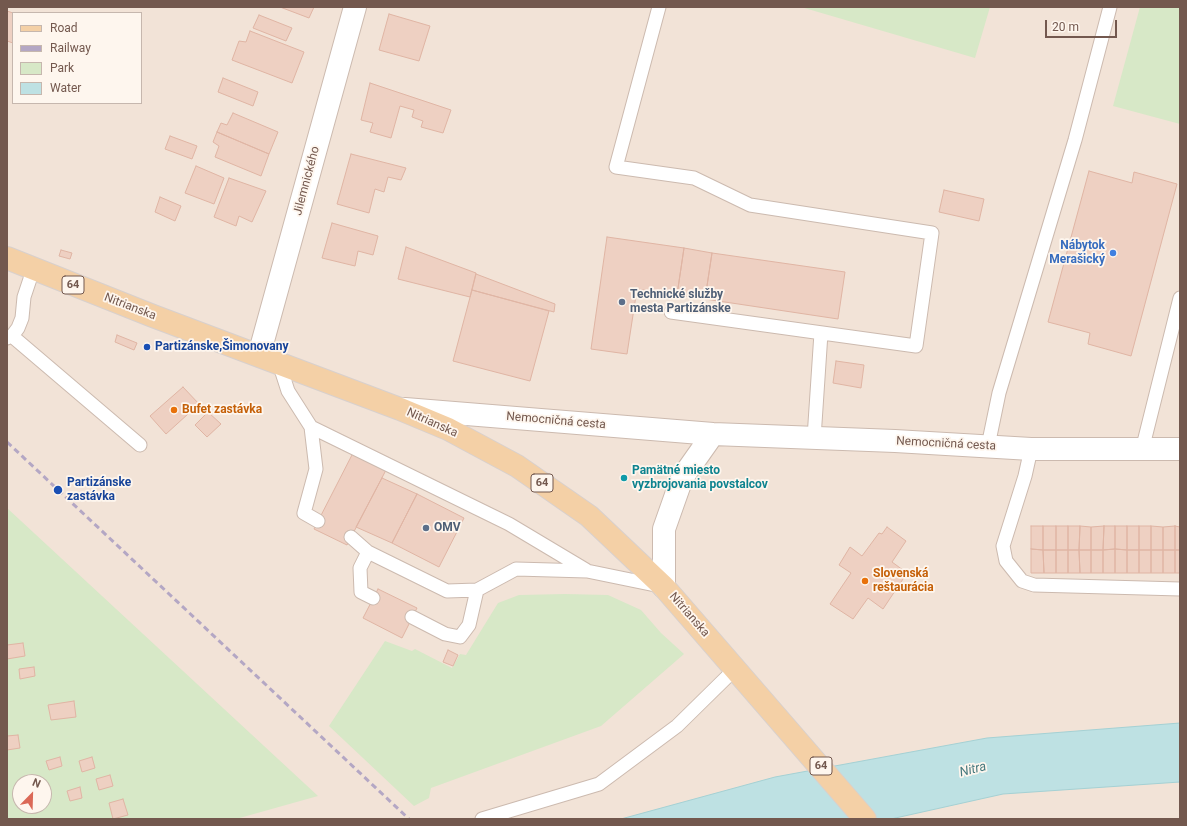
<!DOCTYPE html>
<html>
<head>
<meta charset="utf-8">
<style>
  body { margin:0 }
  #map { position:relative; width:1187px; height:826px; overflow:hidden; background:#fbf2e8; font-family:Roboto,sans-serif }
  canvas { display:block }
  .frame { position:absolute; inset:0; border:8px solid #73584e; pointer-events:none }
  .legend { position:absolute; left:12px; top:12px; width:130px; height:92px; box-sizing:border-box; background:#fef6ee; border:1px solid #c6b7ae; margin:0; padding:5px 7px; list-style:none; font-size:12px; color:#73584e }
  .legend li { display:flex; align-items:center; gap:8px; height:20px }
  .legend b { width:20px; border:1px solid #c6b7ae }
  .north { position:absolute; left:12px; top:774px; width:40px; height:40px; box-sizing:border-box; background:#fef6ee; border:1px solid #c6b7ae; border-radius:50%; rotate:23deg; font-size:11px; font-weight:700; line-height:16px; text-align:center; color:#73584e }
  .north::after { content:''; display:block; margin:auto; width:14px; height:18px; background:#db6957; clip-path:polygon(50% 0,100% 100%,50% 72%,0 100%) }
  .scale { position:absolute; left:1045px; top:20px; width:72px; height:18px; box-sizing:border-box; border:2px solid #73584e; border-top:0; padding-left:5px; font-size:12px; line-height:14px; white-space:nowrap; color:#73584e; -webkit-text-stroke:3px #fef6ee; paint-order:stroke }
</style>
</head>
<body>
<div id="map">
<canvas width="1187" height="826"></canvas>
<div class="frame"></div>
<ul class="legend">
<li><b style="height:5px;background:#f4d0a6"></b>Road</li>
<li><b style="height:5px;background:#b4a7c4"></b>Railway</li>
<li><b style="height:11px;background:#d7e8c7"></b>Park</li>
<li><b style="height:11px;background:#bee1e3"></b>Water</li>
</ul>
<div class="north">N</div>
<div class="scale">20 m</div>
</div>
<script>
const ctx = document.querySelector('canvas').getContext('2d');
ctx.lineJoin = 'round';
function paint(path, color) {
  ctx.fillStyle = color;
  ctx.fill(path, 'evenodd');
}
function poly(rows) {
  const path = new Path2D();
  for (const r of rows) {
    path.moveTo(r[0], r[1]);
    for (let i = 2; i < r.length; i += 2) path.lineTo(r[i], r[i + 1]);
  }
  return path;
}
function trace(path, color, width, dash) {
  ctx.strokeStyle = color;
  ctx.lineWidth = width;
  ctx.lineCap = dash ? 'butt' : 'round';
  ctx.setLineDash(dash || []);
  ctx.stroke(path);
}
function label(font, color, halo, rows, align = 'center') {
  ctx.font = font + ' Roboto,sans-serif';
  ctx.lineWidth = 3.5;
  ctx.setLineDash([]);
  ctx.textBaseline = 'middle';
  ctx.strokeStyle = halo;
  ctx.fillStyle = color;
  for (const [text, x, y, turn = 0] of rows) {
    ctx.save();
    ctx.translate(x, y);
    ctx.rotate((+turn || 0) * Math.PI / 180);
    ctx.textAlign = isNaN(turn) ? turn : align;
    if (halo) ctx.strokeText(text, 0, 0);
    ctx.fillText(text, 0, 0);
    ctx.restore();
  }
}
const residential = poly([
  [7,7,1180,7,1180,819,7,819],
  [13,13,141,13,141,103,13,103],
  [20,782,44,782,44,806,20,806]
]);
const green = poly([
  [801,7,990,7,975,58],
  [1140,7,1180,7,1180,124,1113,106],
  [7,508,318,796,236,819,7,819],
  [20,782,44,782,44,806,20,806],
  [565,594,608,595,641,610,661,633,684,654,601,726,431,788,429,798,414,806,329,726,385,641,412,651,415,649,452,668,460,654,466,655,498,603,519,595]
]);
const water = poly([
  [1180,723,1180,782,1003,794,891,819,621,819,775,777,987,738,1180,723]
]);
const building = poly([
  [280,7,314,7,309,18,280,7],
  [7,11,13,13,13,43,7,41,7,11],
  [389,14,430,26,419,61,379,50,389,14],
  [259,15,292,28,286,41,253,28,259,15],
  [250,31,304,52,292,83,232,60,239,41,246,42,250,31],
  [223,78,258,92,253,106,218,92,223,78],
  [370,83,451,110,443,133,421,127,423,121,412,117,414,110,400,106,391,138,370,132,373,123,361,120,370,83],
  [233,113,278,132,269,154,217,132,221,123,227,125,233,113],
  [217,132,269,154,261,176,215,157,219,146,213,142,217,132],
  [170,136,197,146,192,159,165,149,170,136],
  [351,154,406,168,401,180,388,177,384,192,375,189,369,213,337,204,351,154],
  [196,166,224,178,214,204,185,193,196,166],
  [1089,171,1132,183,1134,172,1177,184,1131,356,1088,344,1090,333,1048,322,1089,171],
  [229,178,266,191,252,222,239,216,236,226,214,217,229,178],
  [944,190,984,199,979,221,939,212,944,190],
  [160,197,181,206,175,221,155,212,160,197],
  [332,223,378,236,373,255,358,251,355,266,322,258,332,223],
  [607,237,684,248,677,295,637,289,627,354,591,349,607,237],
  [406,247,476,273,470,297,398,279,406,247],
  [684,248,712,253,705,299,677,295,684,248],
  [61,250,72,253,70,259,59,256,61,250],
  [712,253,845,272,838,319,705,299,712,253],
  [476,274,555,304,554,312,472,290,476,274],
  [472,290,549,311,530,381,453,361,472,290],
  [117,335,137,343,134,350,115,342,117,335],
  [836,361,864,365,861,388,833,383,836,361],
  [183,387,199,404,166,434,150,416,183,387],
  [208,412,221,424,207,437,195,425,208,412],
  [353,453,386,470,347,545,314,529,353,453],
  [382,478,417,494,392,543,356,527,382,478],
  [417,494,464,518,439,567,392,543,417,494],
  [1031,526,1043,526,1043,550,1031,549,1031,526],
  [1043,526,1056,526,1056,550,1043,550,1043,526],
  [1056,526,1068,526,1068,550,1056,550,1056,526],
  [1068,526,1080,526,1079,550,1068,550,1068,526],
  [1080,526,1091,527,1091,550,1079,550,1080,526],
  [1104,526,1103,550,1091,550,1091,527,1104,526],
  [1104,526,1115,526,1115,549,1103,550,1104,526],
  [1115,526,1127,526,1127,550,1115,549,1115,526],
  [1127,526,1139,526,1139,550,1127,550,1127,526],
  [1139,526,1151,526,1151,550,1139,550,1139,526],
  [1151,526,1163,527,1163,550,1151,550,1151,526],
  [1175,526,1175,550,1163,550,1163,527,1175,526],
  [1175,526,1180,527,1180,550,1175,550,1175,526],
  [887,527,906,541,892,562,907,573,883,609,868,598,853,619,830,604,851,573,839,565,850,547,862,556,879,533,882,534,887,527],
  [1031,549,1043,550,1044,573,1031,573,1031,549],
  [1115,549,1115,573,1103,573,1103,550,1115,549],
  [1115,549,1127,550,1127,573,1115,573,1115,549],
  [1043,550,1056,550,1056,573,1044,573,1043,550],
  [1056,550,1068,550,1068,573,1056,573,1056,550],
  [1068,550,1079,550,1080,573,1068,573,1068,550],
  [1079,550,1091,550,1091,573,1080,573,1079,550],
  [1091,550,1103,550,1103,573,1091,573,1091,550],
  [1127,550,1139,550,1139,573,1127,573,1127,550],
  [1139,550,1151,550,1151,573,1139,573,1139,550],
  [1151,550,1163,550,1163,573,1151,573,1151,550],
  [1163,550,1175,550,1175,573,1163,573,1163,550],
  [1175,550,1180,550,1180,573,1175,573,1175,550],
  [378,589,417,608,402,638,363,618,378,589],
  [23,643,25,656,7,659,7,645,23,643],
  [448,650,458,655,453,666,443,662,448,650],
  [34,667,35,676,20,679,19,669,34,667],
  [74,701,76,717,51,720,48,705,74,701],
  [18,735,20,748,7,750,7,736,18,735],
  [60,757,62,766,49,770,46,761,60,757],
  [92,757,95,768,82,772,79,761,92,757],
  [110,775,113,786,99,790,96,779,110,775],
  [80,787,82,798,70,801,67,791,80,787],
  [123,799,128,815,113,819,109,803,123,799]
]);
const lane = poly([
  [659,7,616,167,694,178,750,205,932,233,916,346,671,312],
  [12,336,140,445],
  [7,338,12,336,18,328,22,318,24,297,33,270],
  [279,363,288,391,311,427,316,469,304,513,318,521],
  [311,427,509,524,586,570],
  [814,438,821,333],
  [988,446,999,393,1075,140,1110,7],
  [1031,449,1025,476,1003,546,1006,561,1022,581,1034,585,1180,589],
  [1142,450,1180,298],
  [351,537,368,552,447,591,477,590,516,569,587,571,660,586],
  [368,552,360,568,361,592,373,598],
  [412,617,445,634,460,637,469,625,477,590],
  [482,819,599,784,677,726,735,669]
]);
const street = poly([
  [259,355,355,7],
  [405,409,713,434,895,441,1031,449,1180,449],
  [664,587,664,529,682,478,713,434]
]);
const primary = poly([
  [7,258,153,316,400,409,448,429,517,466,589,516,664,587,865,819]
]);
const rail = poly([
  [7,442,409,819]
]);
const markers = [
  [1113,253,4,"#3f7fe0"],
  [622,302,4,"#5c6f8a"],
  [147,347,4,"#1a4fb4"],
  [174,410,4,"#e8710a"],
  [624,478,4,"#0f9aa8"],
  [58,490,5,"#1a4fb4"],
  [426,528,4,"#5c6f8a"],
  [865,581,4,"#e8710a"]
];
const shields = [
  [73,285,22],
  [542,483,22],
  [821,766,22]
];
const shieldNames = [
  ["64",73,285],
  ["64",542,483],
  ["64",821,766]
];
const streetNames = [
  ["Jilemnického",307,181,-75],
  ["Nitrianska",130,307,21],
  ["Nemocničná cesta",556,421,5],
  ["Nitrianska",432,423,24],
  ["Nemocničná cesta",946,444,3],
  ["Nitrianska",689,615,49]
];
const shopNames = [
  ["Nábytok",1105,246],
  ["Merašický",1105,260]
];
const serviceNames = [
  ["Technické služby",630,295],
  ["mesta Partizánske",630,309],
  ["OMV",434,528]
];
const transitNames = [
  ["Partizánske,Šimonovany",155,347],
  ["Partizánske",67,483],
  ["zastávka",67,497]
];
const foodNames = [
  ["Bufet zastávka",182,410],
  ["Slovenská",873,574],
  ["reštaurácia",873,588]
];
const cultureNames = [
  ["Pamätné miesto",632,471],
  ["vyzbrojovania povstalcov",632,485]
];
const waterNames = [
  ["Nitra",973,770,-14]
];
paint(residential, '#f2e3d7');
paint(green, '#d7e8c7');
paint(water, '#bee1e3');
trace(water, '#a5d1d4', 1);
paint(building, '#eed0c2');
trace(building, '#e0b5a4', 1);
trace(lane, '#ccbaaf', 15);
trace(street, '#ccbaaf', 24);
trace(primary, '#d8d0cd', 24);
trace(lane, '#fff', 13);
trace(street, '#fff', 22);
trace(primary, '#f4d0a6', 22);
trace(rail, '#b4a7c4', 3, [6, 4]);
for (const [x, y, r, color] of markers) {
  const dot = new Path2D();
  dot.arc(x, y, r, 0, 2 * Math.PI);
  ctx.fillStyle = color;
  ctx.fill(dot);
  trace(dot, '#fef6ee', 1.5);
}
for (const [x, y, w] of shields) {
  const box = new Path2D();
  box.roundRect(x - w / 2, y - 9, w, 18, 3);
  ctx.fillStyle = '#fef6ee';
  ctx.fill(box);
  trace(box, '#73584e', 1);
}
label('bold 11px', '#73584e', null, shieldNames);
label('12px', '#73584e', '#fef6ee', streetNames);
label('bold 12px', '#366cbe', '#fef6ee', shopNames, 'right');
label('bold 12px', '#4e5e75', '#fef6ee', serviceNames, 'left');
label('bold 12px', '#164399', '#fef6ee', transitNames, 'left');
label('bold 12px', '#c56008', '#fef6ee', foodNames, 'left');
label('bold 12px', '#0d838f', '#fef6ee', cultureNames, 'left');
label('italic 13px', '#46797e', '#fef6ee', waterNames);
</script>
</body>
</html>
